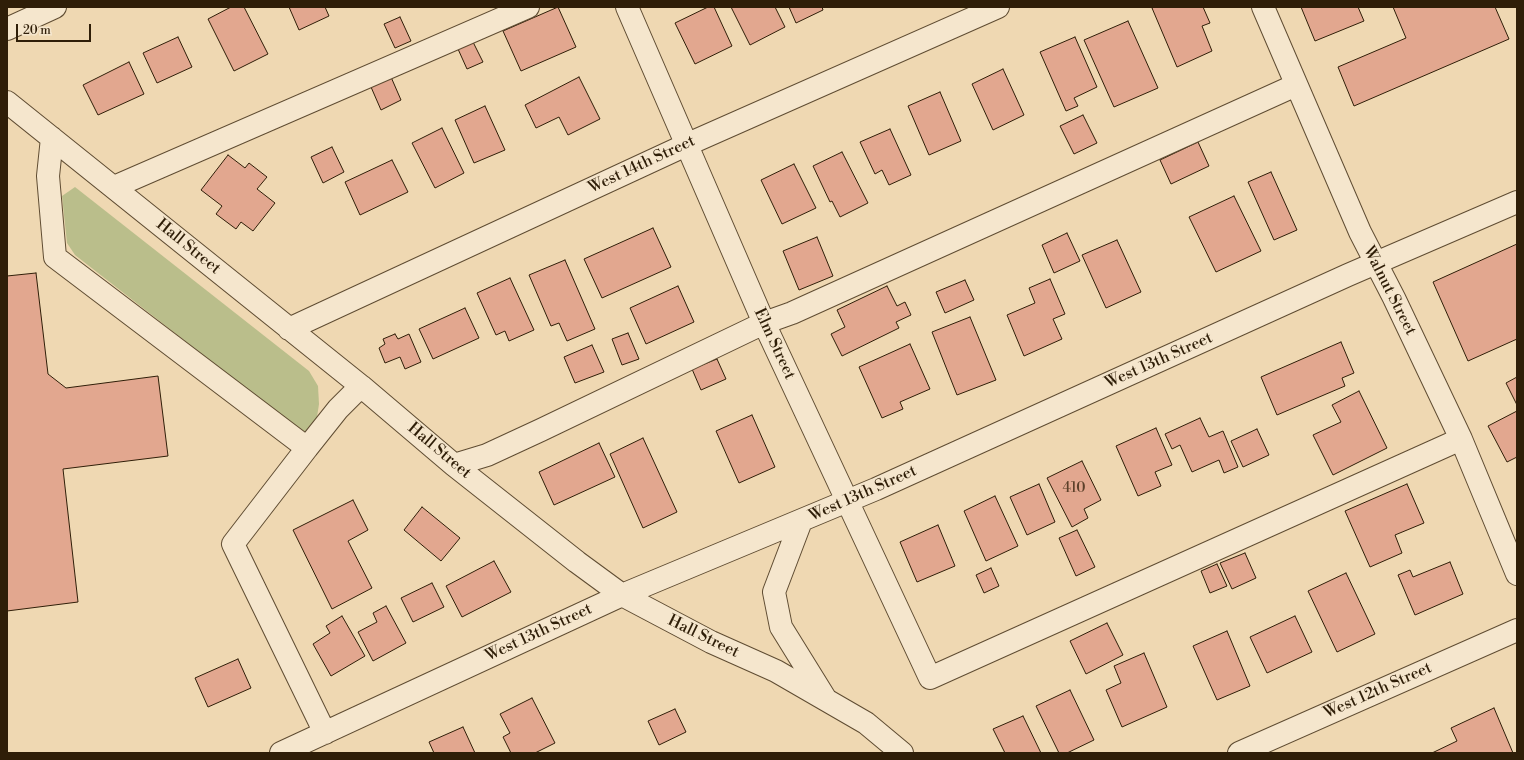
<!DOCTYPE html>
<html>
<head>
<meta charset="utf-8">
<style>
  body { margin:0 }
  #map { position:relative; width:1524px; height:760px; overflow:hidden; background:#efd8b2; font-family:"Libre Bodoni",serif }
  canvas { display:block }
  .frame { position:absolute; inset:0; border:8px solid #2f1e08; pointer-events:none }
  .scale { position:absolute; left:16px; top:24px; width:75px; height:18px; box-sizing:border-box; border:2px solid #2f1e08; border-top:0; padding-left:5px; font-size:12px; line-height:14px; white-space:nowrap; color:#2f1e08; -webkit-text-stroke:3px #f5e6cd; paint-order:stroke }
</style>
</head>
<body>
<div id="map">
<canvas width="1524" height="760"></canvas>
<div class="frame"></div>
<div class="scale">20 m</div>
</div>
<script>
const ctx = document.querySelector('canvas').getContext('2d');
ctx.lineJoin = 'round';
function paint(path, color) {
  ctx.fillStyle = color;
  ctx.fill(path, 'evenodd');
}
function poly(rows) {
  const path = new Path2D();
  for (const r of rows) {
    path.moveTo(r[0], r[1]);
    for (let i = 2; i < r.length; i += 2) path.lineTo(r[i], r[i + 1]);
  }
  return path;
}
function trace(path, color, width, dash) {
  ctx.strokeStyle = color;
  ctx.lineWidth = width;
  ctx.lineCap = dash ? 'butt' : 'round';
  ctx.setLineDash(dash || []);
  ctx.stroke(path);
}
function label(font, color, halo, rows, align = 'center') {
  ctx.font = font + ' "Libre Bodoni",serif';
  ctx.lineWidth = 3;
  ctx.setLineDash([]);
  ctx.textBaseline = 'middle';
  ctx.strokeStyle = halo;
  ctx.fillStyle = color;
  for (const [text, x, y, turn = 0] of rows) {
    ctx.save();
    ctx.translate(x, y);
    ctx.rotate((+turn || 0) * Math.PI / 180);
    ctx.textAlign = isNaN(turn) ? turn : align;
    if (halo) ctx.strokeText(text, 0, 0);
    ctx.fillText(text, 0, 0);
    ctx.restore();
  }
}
const green = poly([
  [75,187,309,371,318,386,319,404,317,417,304,434,75,255,67,243,62,196]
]);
const building = poly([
  [231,7,244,7,268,54,234,71,208,19,231,7],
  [289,7,325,7,329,16,299,30,289,7],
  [558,7,576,47,521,71,503,31,558,7],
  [708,7,714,7,732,46,695,64,675,23,708,7],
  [731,7,775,7,785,27,750,45,731,7],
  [789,7,822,7,823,10,796,23,789,7],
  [1155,7,1203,7,1210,23,1202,26,1212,51,1177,67,1152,8,1155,7],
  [1301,7,1358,7,1364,21,1315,41,1301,7],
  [1393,7,1495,7,1509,39,1354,106,1338,67,1406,38,1393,7],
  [400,17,411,41,395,48,384,24,400,17],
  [1128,21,1158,88,1114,107,1084,40,1128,21],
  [178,37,192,67,157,83,143,53,178,37],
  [1075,37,1097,87,1074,98,1078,106,1066,111,1040,52,1075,37],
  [473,42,483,62,467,69,458,49,473,42],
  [129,62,144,94,98,115,83,85,129,62],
  [1003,69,1024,115,993,130,972,84,1003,69],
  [391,77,401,100,381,110,371,87,391,77],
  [579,77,600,119,568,135,559,117,536,128,525,105,579,77],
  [940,92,961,141,929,155,908,106,940,92],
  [485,106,505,150,474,163,455,120,485,106],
  [1083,115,1097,143,1074,154,1060,126,1083,115],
  [442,128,464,173,435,188,412,143,442,128],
  [890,129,911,175,889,185,882,170,875,174,860,142,890,129],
  [1198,142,1209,166,1171,184,1160,160,1198,142],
  [332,147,344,172,323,183,311,157,332,147],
  [842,152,868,203,840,217,832,201,830,202,813,166,842,152],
  [228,155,245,168,249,163,267,177,257,189,275,203,253,231,241,222,236,229,216,214,222,206,201,190,228,155],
  [392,160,408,192,360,215,345,182,392,160],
  [794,164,816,208,782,224,761,180,794,164],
  [1271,172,1297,230,1274,240,1248,182,1271,172],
  [1234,196,1261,251,1216,272,1189,217,1234,196],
  [653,228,671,267,602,298,584,259,653,228],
  [1067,233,1080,261,1054,273,1042,245,1067,233],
  [817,237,833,276,799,290,783,251,817,237],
  [1117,240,1141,292,1106,308,1082,255,1117,240],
  [1517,244,1517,339,1468,361,1433,282,1517,244],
  [565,260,595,329,567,341,559,323,551,326,529,275,565,260],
  [36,273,48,374,66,388,158,376,168,456,63,469,78,602,7,611,7,276,36,273],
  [510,278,534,330,509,341,505,331,496,335,477,293,510,278],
  [1050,279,1065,314,1053,319,1062,339,1024,356,1007,315,1035,303,1029,288,1050,279],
  [965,280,974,300,945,313,936,292,965,280],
  [678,286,694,322,646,344,630,308,678,286],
  [887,286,897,306,905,302,911,315,896,322,899,328,842,356,831,334,845,327,837,310,887,286],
  [465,308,479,338,433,359,419,329,465,308],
  [970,317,996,380,957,395,932,332,970,317],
  [628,333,639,359,622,365,612,339,628,333],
  [395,334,398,339,409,334,421,362,405,369,400,357,385,363,379,348,385,344,383,339,395,334],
  [1341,342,1354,373,1342,378,1345,386,1277,415,1261,377,1341,342],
  [910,344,930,389,900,402,903,409,882,418,859,367,910,344],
  [592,345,604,372,575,383,564,357,592,345],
  [717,359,726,379,701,390,692,369,717,359],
  [1517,377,1517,405,1506,383,1517,377],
  [1359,391,1387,448,1333,475,1313,435,1341,422,1332,405,1359,391],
  [1517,411,1517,457,1507,462,1488,426,1517,411],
  [752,415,775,467,739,483,716,431,752,415],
  [1200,418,1209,437,1223,431,1238,467,1224,473,1219,460,1192,472,1180,445,1172,449,1165,434,1200,418],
  [1156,428,1172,465,1155,472,1161,486,1138,496,1116,446,1156,428],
  [1257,429,1269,455,1243,467,1231,441,1257,429],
  [643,438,677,512,643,528,610,454,643,438],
  [599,443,615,477,554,505,539,472,599,443],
  [1082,461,1101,500,1084,509,1088,518,1072,527,1047,478,1082,461],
  [1039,484,1055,522,1027,535,1010,497,1039,484],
  [1407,484,1424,523,1395,535,1402,553,1370,567,1345,511,1407,484],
  [995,496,1018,546,986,561,964,511,995,496],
  [353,500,368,530,348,541,372,588,332,609,293,530,353,500],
  [422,507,460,538,441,561,404,530,422,507],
  [938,525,955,566,917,582,900,542,938,525],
  [1077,530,1095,567,1076,576,1059,538,1077,530],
  [1245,553,1256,578,1232,589,1220,563,1245,553],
  [494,561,511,592,462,617,446,586,494,561],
  [1450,562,1463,594,1415,615,1398,575,1410,570,1413,577,1450,562],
  [1217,564,1227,586,1210,593,1201,571,1217,564],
  [991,568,999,586,984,593,976,575,991,568],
  [1346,573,1375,634,1337,652,1308,591,1346,573],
  [432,583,444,607,413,622,401,598,432,583],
  [386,606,406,643,373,661,358,632,377,622,373,613,386,606],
  [342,616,365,656,331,676,313,644,330,633,326,626,342,616],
  [1295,616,1312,652,1267,673,1250,637,1295,616],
  [1107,623,1123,655,1086,674,1070,641,1107,623],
  [1227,631,1250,686,1217,700,1193,646,1227,631],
  [1144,653,1167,707,1122,727,1106,690,1121,683,1114,666,1144,653],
  [238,659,251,688,208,707,195,678,238,659],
  [1070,690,1094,740,1067,753,1059,753,1036,706,1070,690],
  [532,698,555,743,535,753,511,753,503,737,510,733,500,714,532,698],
  [1494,708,1513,753,1432,753,1457,741,1451,728,1494,708],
  [675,709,686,732,659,745,648,721,675,709],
  [1023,716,1041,753,1005,753,993,729,1023,716],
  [463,727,475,753,434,753,429,742,463,727]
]);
const minor = poly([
  [627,7,764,323,930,678,1461,439],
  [1263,7,1360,232,1394,298,1461,439,1517,574],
  [7,29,55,7],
  [7,102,361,386,454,465,577,562,622,595,711,642,776,671,866,723,902,753],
  [52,138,48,176,55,257,307,448,233,544,325,733],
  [114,187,528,7],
  [289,329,686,145,998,7],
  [307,448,338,409,361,386],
  [454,465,487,455,541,430,764,323,792,313,1296,85],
  [801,521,774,592,781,627,825,698],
  [281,753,622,595,876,489,1348,275,1517,202],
  [1239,753,1517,630]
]);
const numberNames = [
  ["410",1074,489]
];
const streetNames = [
  ["West 14th Street",642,165,-25],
  ["Hall Street",188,247,39],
  ["Walnut Street",1389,291,63],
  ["Elm Street",774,344,65],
  ["West 13th Street",1159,361,-24],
  ["Hall Street",439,451,40],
  ["West 13th Street",863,494,-24],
  ["West 13th Street",539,633,-25],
  ["Hall Street",703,637,26],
  ["West 12th Street",1378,691,-24]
];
paint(green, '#babe8b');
paint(building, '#e2a78f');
trace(building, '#2f1e08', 1);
trace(minor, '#5f4c32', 24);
trace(minor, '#f5e6cd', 22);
label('14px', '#5c402a', null, numberNames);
label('16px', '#2f1e08', '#f5e6cd', streetNames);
</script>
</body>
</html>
